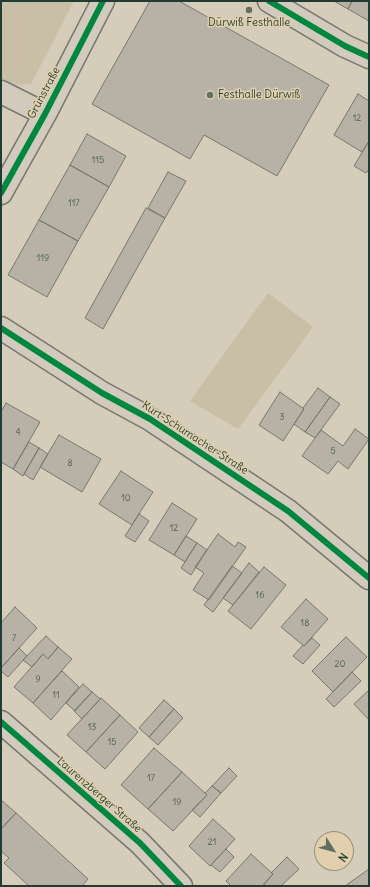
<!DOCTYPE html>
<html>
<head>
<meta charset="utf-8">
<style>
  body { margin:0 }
  #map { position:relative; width:370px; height:887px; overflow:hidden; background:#d5ccb9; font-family:Delius,sans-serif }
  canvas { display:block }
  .frame { position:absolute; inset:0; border:2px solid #1f3d34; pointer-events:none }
  .north { position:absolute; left:314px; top:831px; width:40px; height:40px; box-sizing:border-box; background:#e1cfad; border:1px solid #93957d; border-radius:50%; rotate:126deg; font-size:11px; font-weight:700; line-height:16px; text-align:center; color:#1f3d34 }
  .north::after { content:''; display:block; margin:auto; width:14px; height:18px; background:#5f6f63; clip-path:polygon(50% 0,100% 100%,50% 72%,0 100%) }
</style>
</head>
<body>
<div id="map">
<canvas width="370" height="887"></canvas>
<div class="frame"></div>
<div class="north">N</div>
</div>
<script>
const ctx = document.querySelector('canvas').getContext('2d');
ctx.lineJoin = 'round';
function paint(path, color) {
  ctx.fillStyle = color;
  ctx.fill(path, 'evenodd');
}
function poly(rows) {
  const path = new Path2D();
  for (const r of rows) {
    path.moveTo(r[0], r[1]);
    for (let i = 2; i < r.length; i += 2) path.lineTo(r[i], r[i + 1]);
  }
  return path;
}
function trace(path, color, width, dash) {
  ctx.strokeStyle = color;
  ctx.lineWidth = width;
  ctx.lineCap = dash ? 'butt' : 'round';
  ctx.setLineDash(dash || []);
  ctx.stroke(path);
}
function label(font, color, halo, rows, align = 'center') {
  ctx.font = font + ' Delius,sans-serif';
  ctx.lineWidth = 3;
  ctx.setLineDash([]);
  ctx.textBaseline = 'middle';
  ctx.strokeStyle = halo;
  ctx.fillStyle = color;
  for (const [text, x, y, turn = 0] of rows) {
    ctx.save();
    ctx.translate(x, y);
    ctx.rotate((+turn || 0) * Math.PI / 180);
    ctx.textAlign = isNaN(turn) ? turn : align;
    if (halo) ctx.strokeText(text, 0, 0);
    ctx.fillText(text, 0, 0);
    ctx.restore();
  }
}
const green = poly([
  [1,1,74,1,31,84,8,85,1,81],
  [268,293,313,327,238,429,190,401]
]);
const building = poly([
  [150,1,179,1,329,85,277,176,204,135,190,159,92,104,150,1],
  [334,1,352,1,348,9,334,1],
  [352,1,369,1,369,21,348,9,352,1],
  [358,94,369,101,369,141,362,152,334,135,358,94],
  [87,134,126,156,109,187,70,165,87,134],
  [369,141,369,169,366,173,354,166,369,141],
  [70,165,109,187,78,241,39,220,70,165],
  [168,172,186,181,165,218,148,208,168,172],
  [146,208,165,218,103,329,85,318,146,208],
  [39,220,78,241,47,297,8,275,39,220],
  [318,388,330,397,305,432,294,424,304,409,303,408,318,388],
  [280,392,304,409,283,441,259,425,280,392],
  [330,397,340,404,315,438,305,432,330,397],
  [6,403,40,422,13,469,1,462,1,412,6,403],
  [355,429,369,439,348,469,338,461,328,474,302,456,321,430,343,446,355,429],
  [59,435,101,459,82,492,40,467,59,435],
  [29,442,39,448,23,476,13,469,29,442],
  [39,448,48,454,33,480,24,474,39,448],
  [121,471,153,492,132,525,99,504,121,471],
  [172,503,197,519,174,555,149,540,172,503],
  [139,514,149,521,135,542,125,536,139,514],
  [218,534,235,547,238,542,246,547,209,600,193,590,204,573,195,567,218,534],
  [186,536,197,543,185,562,174,555,186,536],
  [197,543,207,550,191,575,181,568,197,543],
  [249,563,259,572,233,605,223,598,249,563],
  [232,566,242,573,213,612,204,605,232,566],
  [264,567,286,585,251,629,228,611,264,567],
  [306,599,328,619,304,646,281,627,306,599],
  [15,607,37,628,1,668,1,623,15,607],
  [46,636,58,647,48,659,43,654,32,667,23,660,46,636],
  [346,637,367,657,333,692,312,671,346,637],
  [312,638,320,645,303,664,293,656,303,645,304,646,312,638],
  [58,647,72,659,33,703,14,687,43,654,48,659,58,647],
  [19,648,27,656,8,677,1,671,1,668,19,648],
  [62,671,79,687,51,720,33,703,62,671],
  [352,672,361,681,334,707,326,699,352,672],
  [83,684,92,692,75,711,66,703,83,684],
  [369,690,369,720,354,704,369,690],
  [92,692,100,699,82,719,74,711,92,692],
  [101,698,120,715,86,752,67,735,101,698],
  [164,700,174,709,149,737,139,728,164,700],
  [174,709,183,718,158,745,149,737,174,709],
  [120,715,138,732,105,769,86,752,120,715],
  [154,748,182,772,148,809,121,785,154,748],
  [229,768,237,776,221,793,212,786,229,768],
  [182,772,207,795,173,831,148,809,182,772],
  [212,786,221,793,200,817,192,810,207,795,205,793,212,786],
  [1,800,16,813,1,829,1,800],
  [16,813,88,879,82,886,29,886,4,863,9,858,1,851,1,829,16,813],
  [213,819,235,839,210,866,189,846,213,819],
  [226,849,234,857,220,872,211,865,226,849],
  [251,854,273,874,262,886,231,886,226,881,251,854],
  [287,857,299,869,281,886,263,886,273,874,271,873,287,857],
  [369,869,369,886,345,886,369,869]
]);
const minor = poly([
  [269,1,345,46,369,57],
  [1,92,45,114],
  [1,193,45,114,103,1],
  [1,328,102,393,150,419,288,511,369,578],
  [1,722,140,843,181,886]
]);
const cycleway = poly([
  [269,1,345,46,369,57],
  [1,193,45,114,103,1],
  [1,328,102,393,150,419,288,511,369,578],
  [1,722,140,843,181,886]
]);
const markers = [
  [249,10,4,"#5f6f63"],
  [210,95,4,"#5f6f63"]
];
const numberNames = [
  ["12",357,118],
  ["115",98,160],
  ["117",74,203],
  ["119",43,258],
  ["3",282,417],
  ["4",18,432],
  ["5",333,451],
  ["8",70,463],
  ["10",126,498],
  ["12",174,528],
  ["16",260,595],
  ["18",305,623],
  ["7",14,638],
  ["20",340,664],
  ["9",38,679],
  ["11",56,695],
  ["13",92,727],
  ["15",112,742],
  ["17",151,778],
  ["19",177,802],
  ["21",212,842]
];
const poiNames = [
  ["Dürwiß Festhalle",249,23],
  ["Festhalle Dürwiß",218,95,"left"]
];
const streetNames = [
  ["Grünstraße",44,93,-62],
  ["Kurt-Schumacher-Straße",195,438,33],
  ["Laurenzberger Straße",99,795,41]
];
paint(green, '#c8bfa6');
paint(building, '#b7b2a5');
trace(building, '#76786e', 1);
trace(minor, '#76786e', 25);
trace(minor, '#d1cabd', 22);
trace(cycleway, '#00873e', 6);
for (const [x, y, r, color] of markers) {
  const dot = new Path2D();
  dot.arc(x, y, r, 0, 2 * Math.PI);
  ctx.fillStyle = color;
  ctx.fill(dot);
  trace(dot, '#e1cfad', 1.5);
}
label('9px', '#455a50', null, numberNames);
label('11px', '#1f3d34', '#e1cfad', poiNames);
label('11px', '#1f3d34', '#e1cfad', streetNames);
</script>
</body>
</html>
